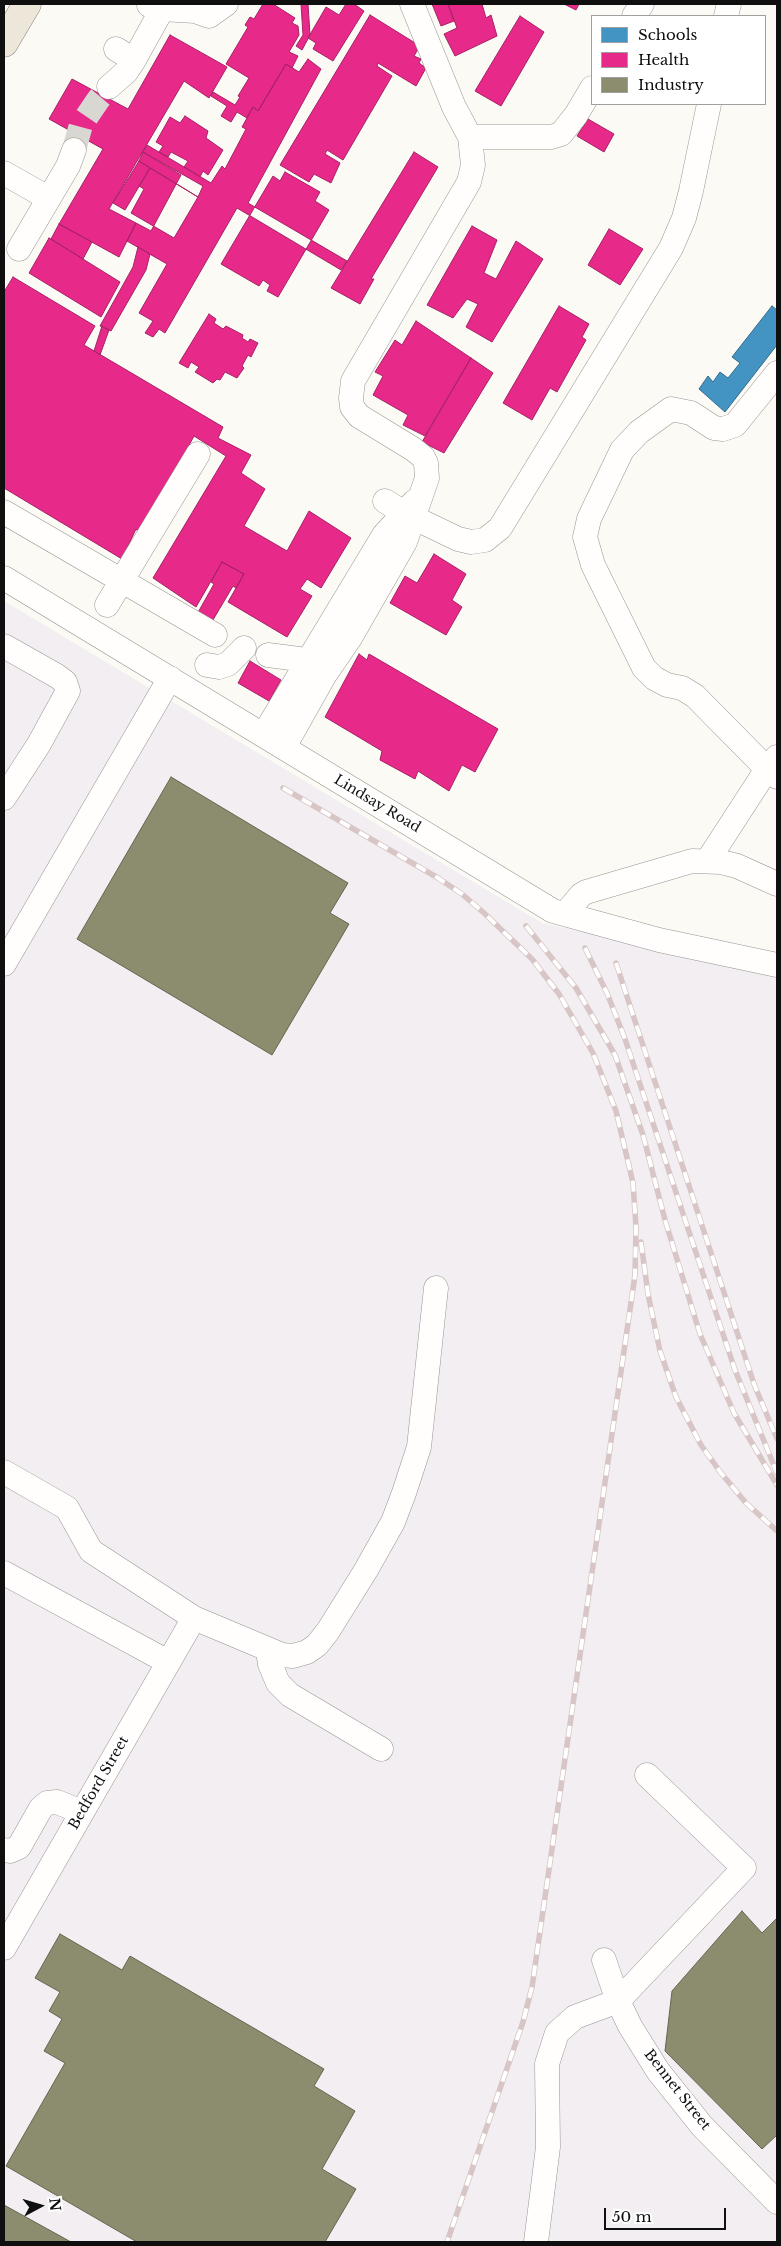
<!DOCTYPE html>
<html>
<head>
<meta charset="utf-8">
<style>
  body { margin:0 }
  #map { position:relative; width:781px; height:2246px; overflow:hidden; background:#fcfaf4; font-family:"Libre Baskerville",serif }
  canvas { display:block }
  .frame { position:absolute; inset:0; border:5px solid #0f0f0f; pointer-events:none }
  .legend { position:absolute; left:591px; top:15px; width:175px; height:90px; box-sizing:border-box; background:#fff; border:1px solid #9f9f9f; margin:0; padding:6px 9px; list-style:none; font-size:15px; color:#0f0f0f }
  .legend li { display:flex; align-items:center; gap:10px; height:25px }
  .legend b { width:25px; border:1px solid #9f9f9f }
  .north { position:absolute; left:15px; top:2181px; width:50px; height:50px; -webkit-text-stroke:4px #fff; paint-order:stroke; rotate:84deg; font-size:14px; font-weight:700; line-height:20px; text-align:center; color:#0f0f0f }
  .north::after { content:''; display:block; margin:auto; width:18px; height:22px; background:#0f0f0f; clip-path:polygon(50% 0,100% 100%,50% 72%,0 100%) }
  .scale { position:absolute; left:604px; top:2208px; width:122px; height:22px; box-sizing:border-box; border:2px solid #0f0f0f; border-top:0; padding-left:6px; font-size:15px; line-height:18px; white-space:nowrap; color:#0f0f0f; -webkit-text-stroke:4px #fff; paint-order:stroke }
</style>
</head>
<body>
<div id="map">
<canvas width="781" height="2246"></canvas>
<div class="frame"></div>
<ul class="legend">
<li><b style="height:14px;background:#4393c3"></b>Schools</li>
<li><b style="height:14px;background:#e7298a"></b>Health</li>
<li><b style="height:14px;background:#8c8c6e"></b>Industry</li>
</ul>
<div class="north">N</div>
<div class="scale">50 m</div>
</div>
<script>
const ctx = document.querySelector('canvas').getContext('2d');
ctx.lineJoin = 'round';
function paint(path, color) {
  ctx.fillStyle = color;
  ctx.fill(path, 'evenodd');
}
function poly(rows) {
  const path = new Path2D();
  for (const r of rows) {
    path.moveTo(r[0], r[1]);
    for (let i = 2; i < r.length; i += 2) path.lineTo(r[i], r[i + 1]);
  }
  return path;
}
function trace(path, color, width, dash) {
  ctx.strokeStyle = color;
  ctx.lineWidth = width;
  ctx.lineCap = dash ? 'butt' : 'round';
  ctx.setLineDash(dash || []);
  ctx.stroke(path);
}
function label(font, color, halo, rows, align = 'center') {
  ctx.font = font + ' "Libre Baskerville",serif';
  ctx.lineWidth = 5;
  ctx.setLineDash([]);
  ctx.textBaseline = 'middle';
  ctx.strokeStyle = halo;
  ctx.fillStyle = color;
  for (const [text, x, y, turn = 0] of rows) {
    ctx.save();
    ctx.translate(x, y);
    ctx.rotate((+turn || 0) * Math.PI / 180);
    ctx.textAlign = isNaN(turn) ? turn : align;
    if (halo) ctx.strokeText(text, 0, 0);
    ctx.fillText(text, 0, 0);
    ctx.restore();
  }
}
const industrial = poly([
  [4,601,542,923,777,975,777,2242,4,2242]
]);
const schools = poly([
  [772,306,777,310,777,345,725,412,699,389,708,376,713,382,720,372,728,378,740,363,732,357,772,306]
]);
const health = poly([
  [263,4,273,4,295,18,292,23,298,26,299,35,289,52,298,56,292,68,286,64,258,111,253,107,247,118,237,112,231,122,221,116,227,106,211,96,213,92,235,105,240,97,238,96,249,78,226,64,248,27,245,25,250,17,254,19,263,4],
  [301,4,308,4,310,35,302,50,296,46,303,35,301,4],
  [346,4,354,4,364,11,333,61,313,49,316,43,308,38,326,7,339,15,346,4],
  [432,4,448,4,454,21,441,26,432,4],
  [448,4,482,4,486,18,491,15,497,36,455,56,444,34,457,28,448,4],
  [564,4,579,4,576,10,564,4],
  [370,15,420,46,414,56,421,59,419,63,426,68,416,86,378,63,377,66,392,76,343,160,327,150,325,154,340,163,331,183,314,174,309,182,280,165,370,15],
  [520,16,544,32,501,106,475,91,520,16],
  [170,35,227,67,209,98,184,81,109,209,136,223,119,257,59,224,103,149,49,119,72,79,128,109,170,35],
  [308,59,321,69,248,203,347,261,341,270,237,208,165,333,159,329,153,337,145,333,153,321,139,313,167,264,127,241,136,223,151,231,181,175,143,152,147,145,211,183,222,166,225,169,246,129,242,127,253,107,258,111,286,64,299,72,308,59],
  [185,116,208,131,206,138,223,150,208,175,203,171,200,177,184,167,188,161,171,152,168,157,159,152,163,146,156,142,170,117,180,123,185,116],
  [588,119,614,134,604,152,577,136,588,119],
  [143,152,203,186,198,197,139,161,143,152],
  [414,152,438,167,371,279,374,279,360,304,331,288,414,152],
  [139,161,150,168,125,210,113,203,139,161],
  [150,168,198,197,174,238,131,213,144,189,139,186,150,168],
  [285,172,320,192,315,201,329,210,278,297,267,291,270,285,263,280,259,286,221,264,273,176,280,181,285,172],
  [59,224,92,242,83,259,51,239,59,224],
  [472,226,497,240,484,273,496,279,516,241,543,259,492,342,466,327,478,304,467,299,453,318,427,305,472,226],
  [609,229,643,249,620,285,588,265,609,229],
  [49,238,120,282,101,317,29,273,49,238],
  [138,247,150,254,146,270,111,331,100,326,133,267,138,247],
  [13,277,95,326,84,345,223,427,218,438,251,455,241,473,265,489,244,526,287,551,309,511,351,538,321,588,307,579,300,589,312,596,287,637,228,602,244,574,222,562,196,607,153,578,226,456,194,436,141,535,136,529,122,559,4,488,4,292,13,277],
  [559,306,589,324,582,337,586,340,557,392,550,388,532,420,503,403,559,306],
  [209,314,216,319,214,323,223,329,226,326,243,335,242,338,248,342,250,339,258,343,251,357,248,355,242,366,244,368,237,378,225,372,220,380,217,379,213,383,195,372,199,367,191,362,188,368,179,363,209,314],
  [416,321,471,358,425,436,403,425,408,415,373,395,383,376,375,372,395,340,402,345,416,321],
  [102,326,109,330,100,355,94,351,102,326],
  [471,358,493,373,444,453,422,442,471,358],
  [434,554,466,574,452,600,462,607,446,635,390,603,405,576,417,583,434,554],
  [222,562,244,574,236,588,233,586,210,625,196,616,214,584,211,582,222,562],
  [359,654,367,660,369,654,498,729,475,772,462,765,449,791,418,771,415,779,380,760,382,751,325,717,359,654],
  [250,661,281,680,269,701,238,683,250,661]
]);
const industry = poly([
  [171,777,348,883,330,913,349,924,272,1055,77,939,171,777],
  [742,1911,762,1933,777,1918,777,2135,762,2149,665,2051,672,1991,742,1911],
  [60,1934,122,1970,130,1956,324,2069,314,2086,355,2111,322,2169,356,2189,325,2242,137,2242,6,2166,65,2063,44,2051,62,2019,49,2011,60,1992,35,1978,60,1934],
  [4,2205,71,2242,4,2242,4,2205]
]);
const minorTunnel = poly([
  [74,150,81,125,98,100,109,87]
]);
const minor = poly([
  [149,5,162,9,195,11,209,16,226,4],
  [634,16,642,4],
  [726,16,729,4],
  [116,49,134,60],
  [109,87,126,72,134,60,165,4],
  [470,137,551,137,561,134,576,115,592,88],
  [4,173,48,198],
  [19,249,68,166,74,150],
  [777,373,735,425,723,429,714,428,691,413,671,409,639,432,622,450,589,519,585,537,593,565,644,668,654,678,667,685,682,688,695,696,767,769,777,757],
  [385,501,404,513,458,539,471,542,485,540,500,528,671,248,684,218,691,191,709,104],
  [4,512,215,635],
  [4,578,553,911,659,940,777,965],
  [107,605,198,454],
  [4,646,57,676,65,682,68,691,39,744,4,798],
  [268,655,299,659,319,672],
  [207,665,219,667,228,664,244,648],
  [264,734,384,535,414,502],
  [284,747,324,676,350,638,405,542,427,478,426,463,423,457,413,449,359,416,352,407,351,398,353,381,469,182,473,165,470,137,454,107,412,4],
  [708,860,767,769,777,777],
  [565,914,581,895,586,892,692,861,721,862,737,866,777,884],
  [4,964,170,678],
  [4,1472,67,1508,91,1551,194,1618,282,1655,293,1656,307,1652,317,1645,328,1631,366,1570,393,1522,404,1493,419,1447,436,1288],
  [4,1573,168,1662],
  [268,1651,270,1664,278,1683,290,1695,381,1749],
  [4,1850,10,1851,19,1847,41,1808,47,1803,57,1802,82,1812],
  [4,1948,194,1618],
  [604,1960,618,2001,630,2026,658,2071,702,2126,777,2202],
  [536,2242,548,2147,547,2064,557,2033,575,2017,618,2001,744,1868,647,1775]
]);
const major = poly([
  [4,43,27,4]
]);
const rail = poly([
  [283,788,438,878,462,894,484,913,532,959,559,994,593,1053,616,1111,633,1183,636,1227,635,1275,532,1987,523,2022,447,2242],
  [526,926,576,988,615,1055,643,1135,665,1220,700,1334,734,1413,777,1485],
  [585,948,607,993,625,1039,735,1370,777,1473],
  [616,963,754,1384,777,1439],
  [641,1242,648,1294,660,1351,676,1397,701,1445,721,1473,746,1503,777,1531]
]);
const streetNames = [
  ["Lindsay Road",377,804,31],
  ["Bedford Street",99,1783,-60],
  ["Bennet Street",677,2090,52]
];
paint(industrial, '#f3eef1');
paint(schools, '#4393c3');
trace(schools, '#336b8d', 1);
paint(health, '#e7298a');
trace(health, '#a62165', 1);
paint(industry, '#8c8c6e');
trace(industry, '#666652', 1);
trace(minorTunnel, '#d8d7d2', 24, [24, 12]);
trace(minor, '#969592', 25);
trace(major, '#83827f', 29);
trace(minor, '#fffefd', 24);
trace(major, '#ede7d9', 28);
trace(rail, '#d8c5c5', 5.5);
trace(rail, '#fff', 4, [11]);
label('14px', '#0f0f0f', '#fff', streetNames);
</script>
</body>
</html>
